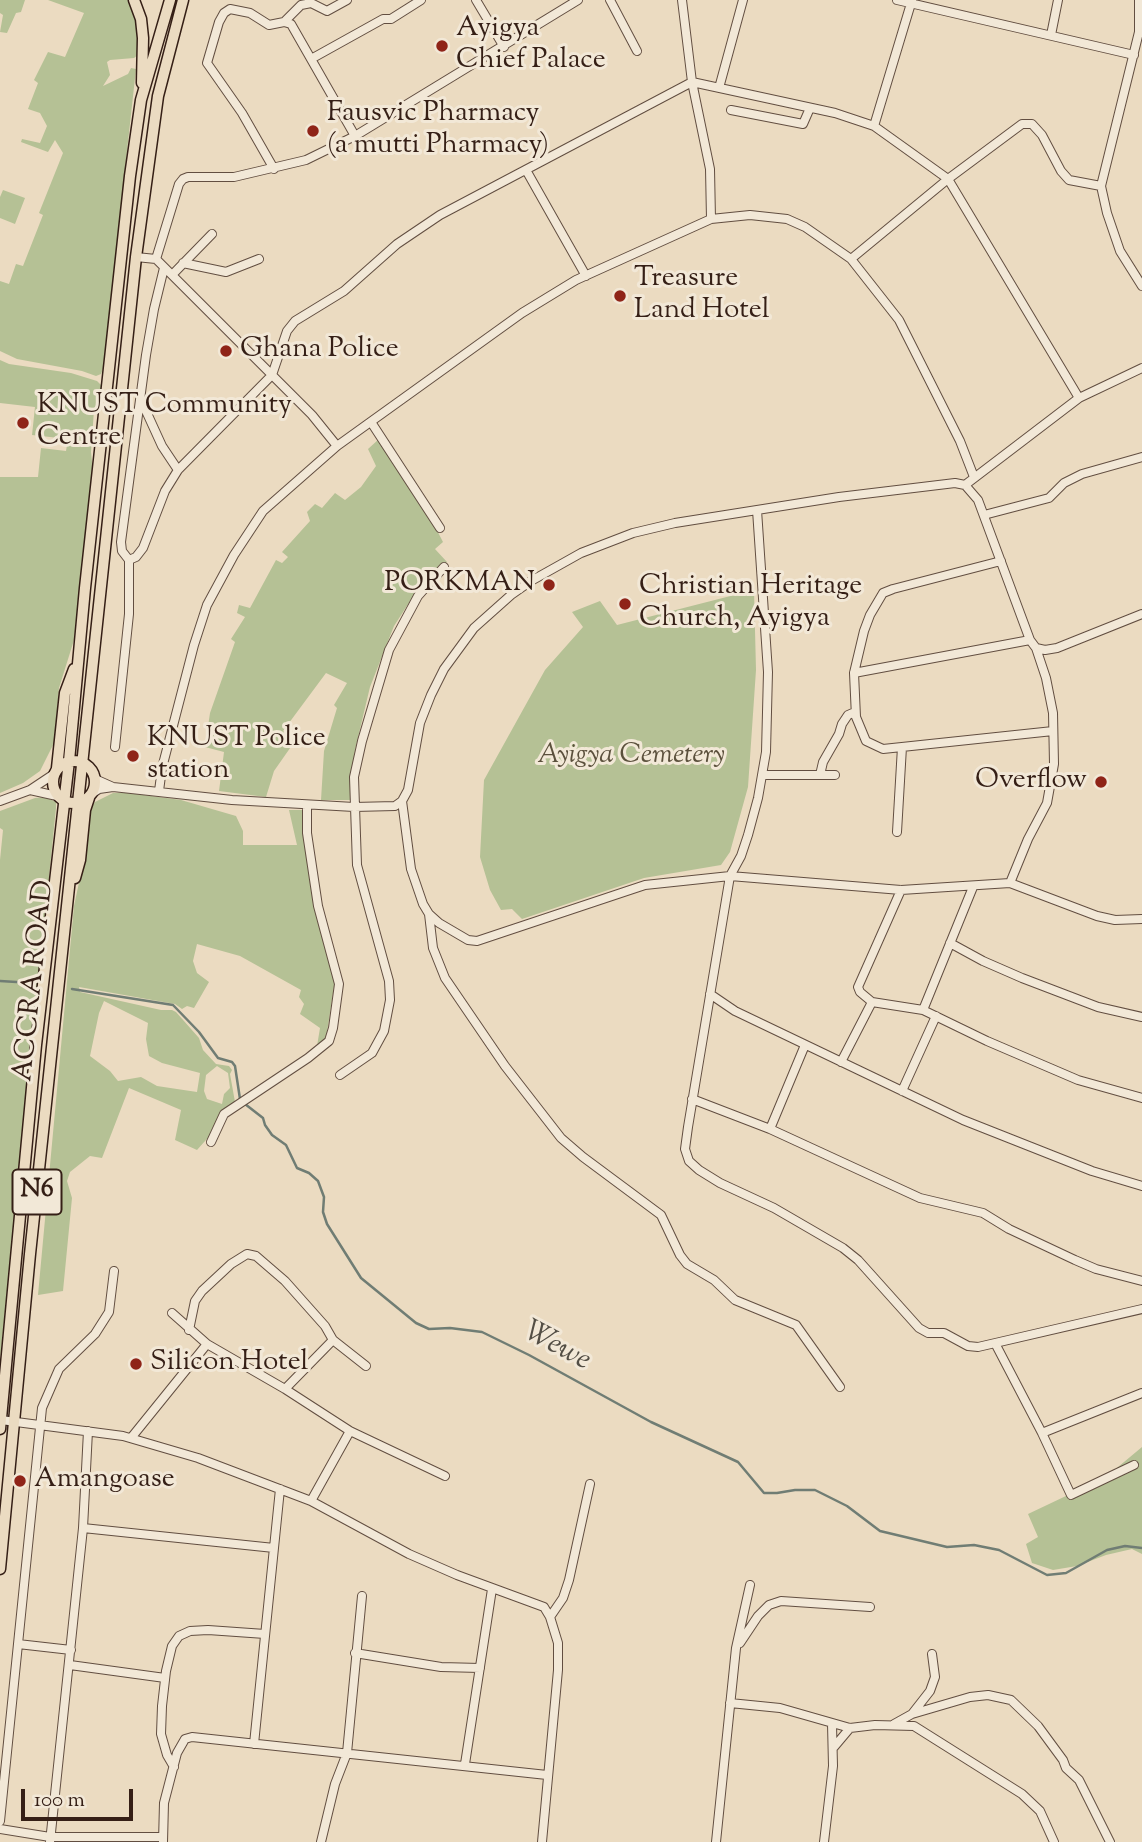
<!DOCTYPE html>
<html>
<head>
<meta charset="utf-8">
<style>
  body { margin:0 }
  #map { position:relative; width:1142px; height:1842px; overflow:hidden; background:#ebdbc1; font-family:"Sorts Mill Goudy",serif }
  canvas { display:block }
  .scale { position:absolute; left:21px; top:1789px; width:112px; height:32px; box-sizing:border-box; border:4px solid #351f16; border-top:0; padding-left:9px; font-size:21px; line-height:24px; white-space:nowrap; color:#351f16; -webkit-text-stroke:5px #f2e8d7; paint-order:stroke }
</style>
</head>
<body>
<div id="map">
<canvas width="1142" height="1842"></canvas>
<div class="scale">100 m</div>
</div>
<script>
const ctx = document.querySelector('canvas').getContext('2d');
ctx.lineJoin = 'round';
function paint(path, color) {
  ctx.fillStyle = color;
  ctx.fill(path, 'evenodd');
}
function poly(rows) {
  const path = new Path2D();
  for (const r of rows) {
    if (r.length === 3) {
      path.moveTo(r[0] + r[2], r[1]);
      path.arc(r[0], r[1], r[2], 0, 2 * Math.PI);
      continue;
    }
    path.moveTo(r[0], r[1]);
    for (let i = 2; i < r.length; i += 2) path.lineTo(r[i], r[i + 1]);
  }
  return path;
}
function trace(path, color, width, dash) {
  ctx.strokeStyle = color;
  ctx.lineWidth = width;
  ctx.lineCap = dash ? 'butt' : 'round';
  ctx.setLineDash(dash || []);
  ctx.stroke(path);
}
function label(font, color, halo, rows, align = 'center') {
  ctx.font = font + ' "Sorts Mill Goudy",serif';
  ctx.lineWidth = 6;
  ctx.setLineDash([]);
  ctx.textBaseline = 'middle';
  ctx.strokeStyle = halo;
  ctx.fillStyle = color;
  for (const [text, x, y, turn = 0] of rows) {
    ctx.save();
    ctx.translate(x, y);
    ctx.rotate((+turn || 0) * Math.PI / 180);
    ctx.textAlign = isNaN(turn) ? turn : align;
    if (halo) ctx.strokeText(text, 0, 0);
    ctx.fillText(text, 0, 0);
    ctx.restore();
  }
}
const green = poly([
  [0,0,25,0,21,12,16,13,7,33,0,32,3,15,0,13],
  [48,0,132,0,141,38,138,55,134,58,110,60,107,62,110,75,103,86,128,74,131,68,136,69,103,369,101,374,96,376,82,371,17,359,0,351,0,281,9,284,16,264,23,266,43,215,39,213,63,153,55,140,48,152,21,142,22,139,40,143,47,126,40,113,28,109,38,83,34,80,48,52,65,57,84,13],
  [3,190,25,198,15,224,0,218,0,197],
  [0,360,9,364,71,373,97,381,101,385,101,393,94,410,91,452,93,471,74,640,59,688,54,743,40,771,23,783,0,793,0,477,38,477,41,448,66,451,68,439,32,435,35,407,0,403],
  [379,439,429,515,443,542,435,549,447,562,432,575,425,568,418,573,423,581,394,626,370,687,355,750,350,800,321,800,324,751,337,708,334,705,347,683,326,673,283,731,295,741,274,771,266,797,219,791,224,752,205,747,210,713,235,642,231,639,245,617,237,613,239,605,250,608,276,560,282,563,288,557,282,552,310,521,307,512,315,504,322,508,335,493,345,500,361,487,376,466,368,449],
  [754,590,756,670,748,787,730,852,721,865,644,878,522,919,512,909,501,910,490,890,480,857,484,780,545,670,583,627,572,612,600,601,617,625],
  [113,793,129,793,181,800,236,816,243,831,243,845,297,845,289,810,304,810,313,900,335,980,326,1039,317,1046,320,1028,300,1014,304,1004,299,997,301,990,240,956,197,944,193,961,197,973,209,982,194,1008,187,1006,182,1009,175,1004,79,987,80,992,161,1010,172,1010,176,1012,199,1038,203,1050,216,1064,229,1066,232,1070,230,1074,235,1102,224,1111,214,1131,197,1150,175,1140,181,1110,129,1088,102,1158,90,1156,70,1172,67,1181,72,1198,63,1291,38,1295,74,906,84,859,89,811,95,802],
  [104,1001,148,1023,146,1039,149,1056,162,1063,200,1073,197,1092,157,1086,141,1077,118,1081,110,1071,90,1056,99,1013],
  [217,1066,228,1073,230,1088,224,1094,222,1104,207,1099,204,1091,206,1075],
  [46,797,56,802,56,808,0,1360,0,860,3,830,0,828,0,811,35,798],
  [1142,1447,1142,1554,1132,1549,1106,1555,1077,1566,1053,1570,1032,1563,1026,1544,1038,1537,1028,1514,1106,1477]
]);
const stream = poly([
  [0,981,33,983],
  [72,989,173,1005,199,1032,218,1058,232,1062,235,1066,240,1099],
  [245,1104,263,1118,265,1125,272,1135,286,1145,297,1168,309,1173,318,1181,324,1197,323,1212,327,1224,361,1278,416,1323,429,1329,450,1328,482,1332,529,1355,651,1422,738,1462,764,1493,777,1493,795,1490,815,1490,847,1506,880,1531,947,1547,974,1545,999,1550,1047,1575,1066,1573,1107,1550,1125,1546,1142,1548]
]);
const minor = poly([
  [476,0,504,47],
  [610,0,637,51],
  [682,0,692,82,710,169,711,219],
  [897,0,1134,55],
  [1139,0,1139,32,1101,186,1107,213,1120,251,1142,286],
  [284,22,301,5,311,3,327,11,347,0],
  [1051,35,1058,0],
  [311,59,383,19,391,19,421,0],
  [719,88,743,0],
  [731,110,803,124,810,108],
  [874,126,912,0],
  [274,169,242,113,207,63,219,22,224,13,230,9,250,13,269,25,284,22,291,24,355,136],
  [526,170,586,276],
  [136,257,156,259,312,415,337,446],
  [156,259,179,184,183,179,188,177,234,177,306,160,355,136,578,0],
  [851,259,948,179,1022,124,1032,124,1042,135,1061,171,1069,180,1101,186],
  [183,263,226,272,259,259],
  [172,275,212,234],
  [141,400,162,446,178,470],
  [371,422,440,528],
  [965,485,1079,398,1142,368],
  [757,510,768,672,766,752,758,798,748,835,741,856,730,876,688,1127,685,1149,689,1161,699,1170,720,1183,774,1208,843,1248,858,1260,919,1328,928,1333,944,1333,968,1346,978,1347,1142,1309],
  [984,515,1049,498,1064,483,1082,474,1142,457],
  [129,560,136,557,143,548,165,491,178,470,272,375,287,331,295,321,344,291,397,244,440,215,692,82,835,113,874,126,948,179,1079,398],
  [1001,561,893,589,883,593,870,615,864,631,854,673,856,717,866,741,883,749,1053,731],
  [854,673,1030,640],
  [115,747,129,614,129,560,122,551,121,542,146,355,154,309,164,268],
  [762,775,835,775],
  [820,775,823,762,839,734,842,724,848,715,855,712],
  [95,779,113,787],
  [30,790,57,796],
  [159,791,162,768,194,645,207,605,234,555,263,511,337,446,522,313,576,280,711,219,750,215,787,219,805,227,851,259,899,320,960,441,974,477],
  [93,793,99,789,113,787,232,800,354,807,395,806,402,801,408,790,420,723,431,695,444,669,474,628,511,595,531,581,581,553,633,533,675,523,839,497,955,483,965,485,978,500,1030,640,1036,648,1045,650,1057,648,1142,614],
  [0,801,30,790,54,774],
  [402,801,411,869,423,904,429,914,439,923,468,940,477,941,645,885,730,876,901,890,1010,883,1097,916,1115,920,1142,919],
  [897,832,902,747],
  [1010,883,1028,839,1047,803,1054,764,1053,713,1046,678,1036,648],
  [901,890,858,987,860,992,872,1002,923,1010,987,1041,1078,1080,1142,1098],
  [429,914,433,948,445,978,505,1066,561,1138,583,1157,661,1215,680,1255,687,1264,714,1280,735,1300,796,1325,840,1387],
  [950,943,983,961,1022,978,1098,1007,1142,1017],
  [710,994,735,1011,963,1120,1092,1171,1142,1186],
  [923,1010,973,887],
  [841,1062,872,1002],
  [340,1075,372,1053,384,1031,390,1000,389,981,357,865,354,777,362,741,389,650,418,596,444,567],
  [902,1091,936,1016],
  [692,1099,770,1129,920,1198,983,1213,1009,1229,1075,1260,1096,1269,1142,1281],
  [770,1129,805,1045],
  [211,1142,224,1114,308,1058,329,1041,333,1028,339,984,318,906,307,833,307,805],
  [172,1313,207,1344,285,1389,350,1431,445,1476],
  [189,1330,195,1301,202,1291,231,1264,247,1254,256,1256,285,1281,325,1326,333,1340,366,1366],
  [996,1345,1042,1433,1071,1495,1134,1465],
  [285,1389,333,1340],
  [1,1420,123,1436,198,1458,311,1501,409,1554,457,1575,544,1607,550,1617,558,1643,558,1670,542,1842],
  [1042,1433,1142,1393],
  [131,1438,207,1344],
  [311,1501,350,1431],
  [83,1528,274,1548],
  [550,1617,563,1598,569,1580,590,1484],
  [740,1643,758,1616,769,1605,781,1601,870,1607],
  [18,1644,71,1650],
  [355,1653,441,1667,480,1668],
  [70,1665,165,1678],
  [730,1703,780,1708,850,1728,875,1725,914,1726,1022,1794,1040,1811,1054,1842],
  [912,1714,970,1697,988,1695,1011,1700,1038,1726,1063,1760,1066,1768,1079,1780,1110,1842],
  [894,1724,912,1714,930,1691,935,1677,932,1654],
  [254,1744,280,1489],
  [834,1747,850,1728],
  [465,1764,492,1589],
  [174,1767,167,1755,161,1734,162,1706,166,1671,172,1646,179,1636,190,1631,208,1630,265,1634],
  [0,1821,42,1408,59,1369,95,1334,109,1312,114,1271],
  [0,1829,50,1837,162,1837],
  [50,1842,83,1528,88,1431],
  [163,1842,164,1803,177,1753,185,1739,192,1737,547,1775],
  [321,1842,335,1784,347,1753,362,1596],
  [716,1842,736,1648,750,1585],
  [824,1842,833,1766,832,1724]
]);
const highway = poly([
  [134,0,141,19,143,38,142,83],
  [74,782,21],
  [57,768,65,693,74,669],
  [75,878,80,860,85,810,89,798],
  [0,1429,36,1045,69,761,85,588,130,176,141,100,170,0],
  [0,1569,30,1254,136,257,158,96,183,0]
]);
const markers = [
  [442,46,7,"#8f2418"],
  [313,131,7,"#8f2418"],
  [620,296,7,"#8f2418"],
  [226,351,7,"#8f2418"],
  [23,423,7,"#8f2418"],
  [549,585,7,"#8f2418"],
  [625,604,7,"#8f2418"],
  [133,756,7,"#8f2418"],
  [1101,782,7,"#8f2418"],
  [136,1364,7,"#8f2418"],
  [20,1481,7,"#8f2418"]
];
const shields = [
  [37,1192,49]
];
const shieldNames = [
  ["N6",37,1192]
];
const poiNames = [
  ["Ayigya",456,30],
  ["Chief Palace",456,62],
  ["Fausvic Pharmacy",327,115],
  ["(a mutti Pharmacy)",327,147],
  ["Treasure",634,280],
  ["Land Hotel",634,312],
  ["Ghana Police",240,351],
  ["KNUST Community",37,407],
  ["Centre",37,439],
  ["PORKMAN",535,585,"right"],
  ["Christian Heritage",639,588],
  ["Church, Ayigya",639,620],
  ["KNUST Police",147,740],
  ["station",147,772],
  ["Overflow",1087,782,"right"],
  ["Silicon Hotel",150,1364],
  ["Amangoase",34,1481]
];
const parkNames = [
  ["Ayigya Cemetery",631,757]
];
const streetNames = [
  ["ACCRA ROAD",36,981,-84]
];
const waterNames = [
  ["Wewe",556,1348,28]
];
paint(green, '#b5c195');
trace(stream, '#707d74', 2.5);
trace(minor, '#624e41', 10);
trace(highway, '#351f16', 13);
trace(minor, '#f2e8d7', 8);
trace(highway, '#ebdbc1', 10);
for (const [x, y, r, color] of markers) {
  const dot = new Path2D();
  dot.arc(x, y, r, 0, 2 * Math.PI);
  ctx.fillStyle = color;
  ctx.fill(dot);
  trace(dot, '#f2e8d7', 2.5);
}
for (const [x, y, w] of shields) {
  const box = new Path2D();
  box.roundRect(x - w / 2, y - 22.5, w, 45, 5);
  ctx.fillStyle = '#f2e8d7';
  ctx.fill(box);
  trace(box, '#351f16', 2);
}
label('bold 26px', '#351f16', null, shieldNames);
label('28px', '#351f16', '#f2e8d7', poiNames, 'left');
label('italic 28px', '#5b503c', '#f2e8d7', parkNames);
label('28px', '#351f16', '#f2e8d7', streetNames);
label('italic 30px', '#534e45', '#f2e8d7', waterNames);
</script>
</body>
</html>
